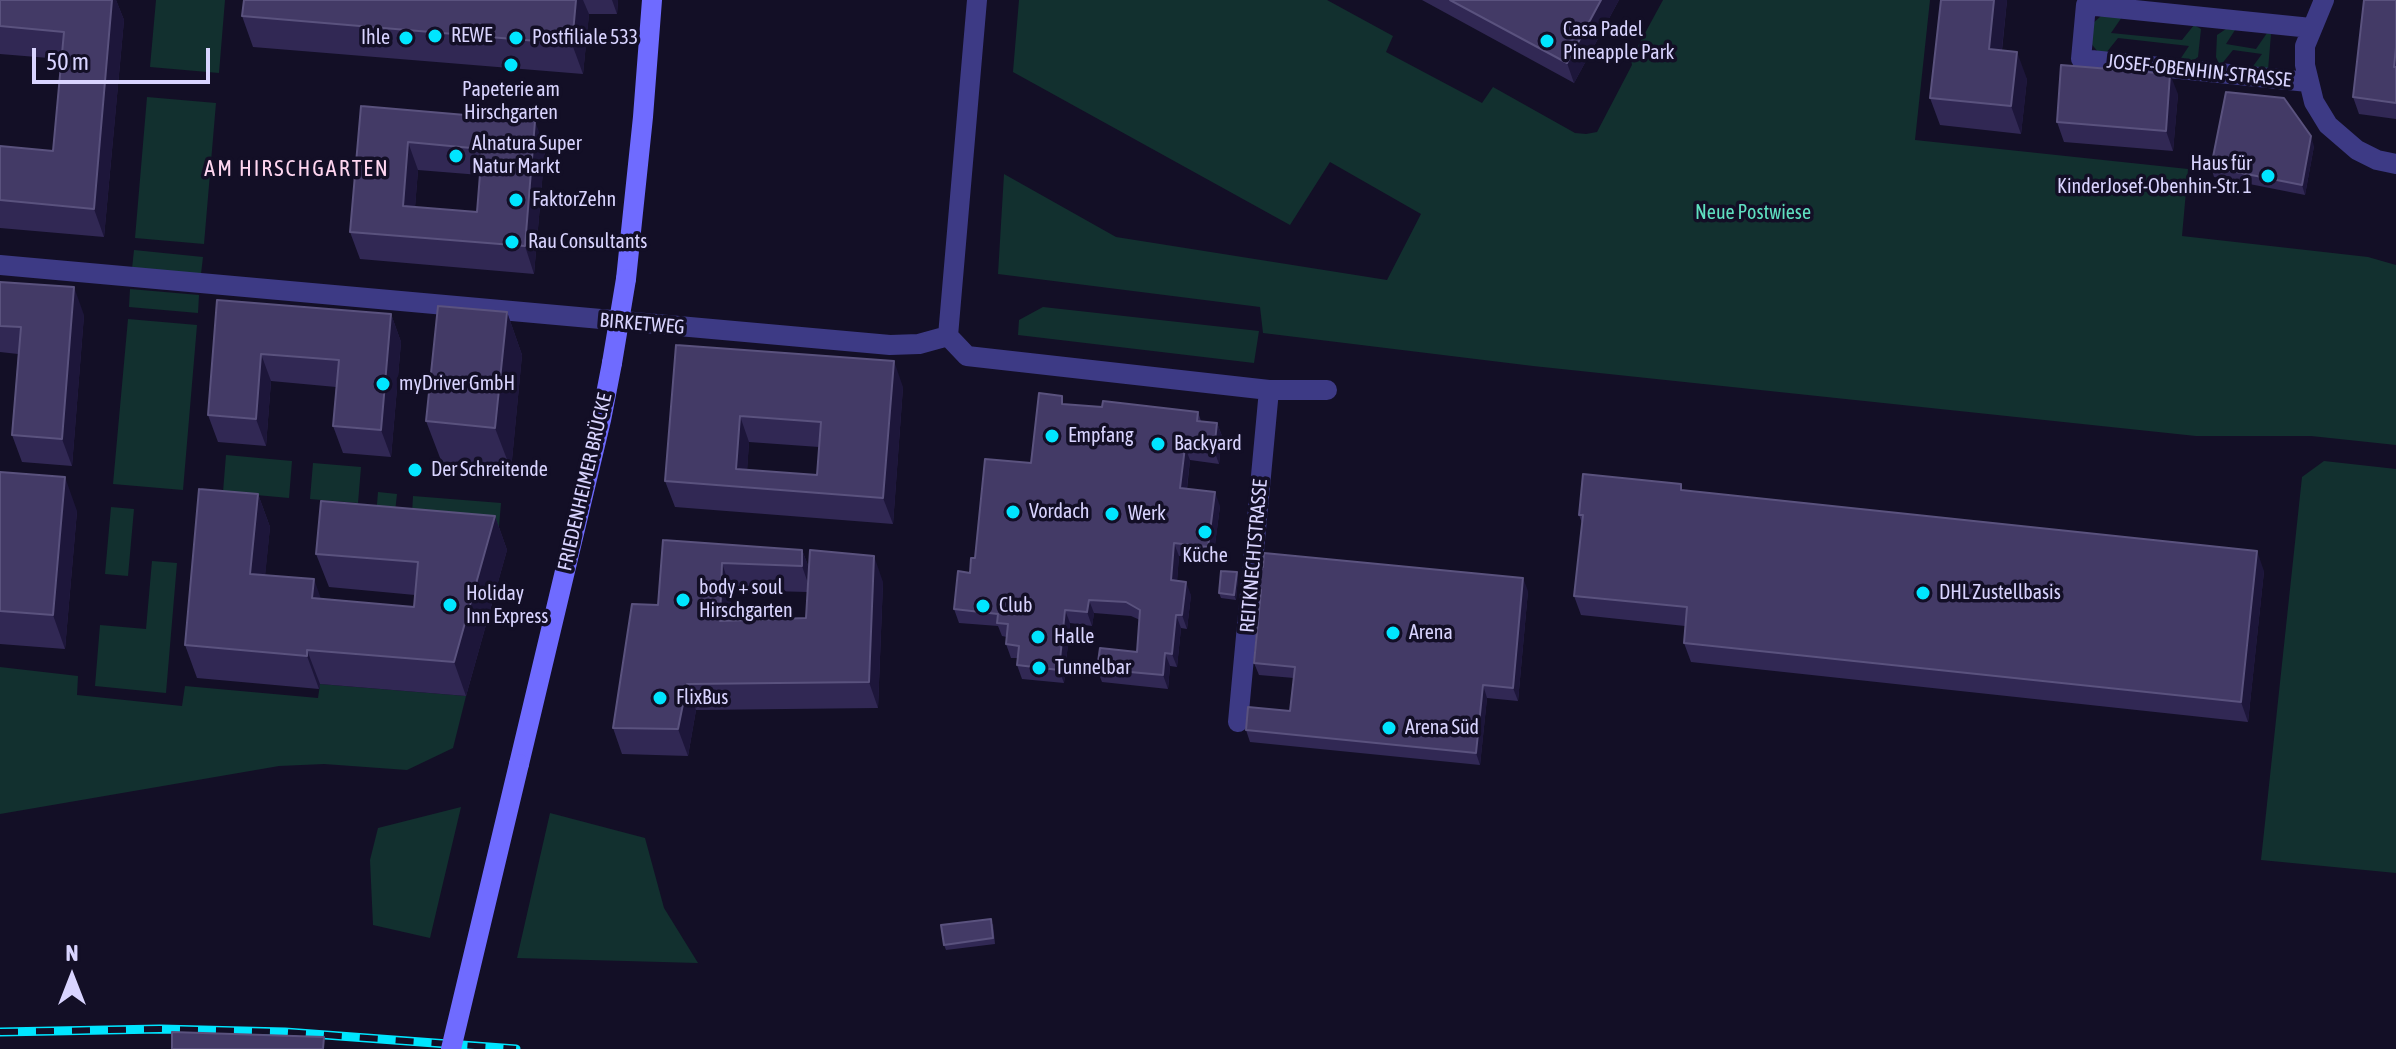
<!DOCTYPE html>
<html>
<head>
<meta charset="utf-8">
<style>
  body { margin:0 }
  #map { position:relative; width:2396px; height:1049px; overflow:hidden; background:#130f26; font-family:"Asap Condensed",sans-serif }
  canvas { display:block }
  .north { position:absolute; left:32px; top:937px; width:80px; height:80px; -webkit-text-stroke:6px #130f26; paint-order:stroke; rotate:0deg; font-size:22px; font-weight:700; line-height:32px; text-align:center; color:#d9d4ff }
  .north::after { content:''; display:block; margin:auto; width:28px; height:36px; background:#d9d4ff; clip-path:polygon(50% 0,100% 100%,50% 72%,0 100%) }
  .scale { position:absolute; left:32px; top:48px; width:178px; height:36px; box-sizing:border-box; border:4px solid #d9d4ff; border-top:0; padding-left:10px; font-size:24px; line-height:28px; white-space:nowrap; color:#d9d4ff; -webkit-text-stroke:6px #130f26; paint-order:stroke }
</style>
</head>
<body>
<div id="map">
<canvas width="2396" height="1049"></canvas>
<div class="north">N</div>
<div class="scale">50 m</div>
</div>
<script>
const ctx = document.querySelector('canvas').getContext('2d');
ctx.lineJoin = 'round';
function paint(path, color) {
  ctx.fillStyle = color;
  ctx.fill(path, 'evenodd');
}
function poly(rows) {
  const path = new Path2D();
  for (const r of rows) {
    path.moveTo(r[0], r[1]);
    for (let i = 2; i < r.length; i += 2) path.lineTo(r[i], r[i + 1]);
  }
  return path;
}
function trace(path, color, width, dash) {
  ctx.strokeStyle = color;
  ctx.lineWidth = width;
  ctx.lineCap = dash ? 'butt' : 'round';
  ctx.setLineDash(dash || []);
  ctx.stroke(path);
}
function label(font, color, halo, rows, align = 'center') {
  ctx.font = font + ' "Asap Condensed",sans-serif';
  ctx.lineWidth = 7;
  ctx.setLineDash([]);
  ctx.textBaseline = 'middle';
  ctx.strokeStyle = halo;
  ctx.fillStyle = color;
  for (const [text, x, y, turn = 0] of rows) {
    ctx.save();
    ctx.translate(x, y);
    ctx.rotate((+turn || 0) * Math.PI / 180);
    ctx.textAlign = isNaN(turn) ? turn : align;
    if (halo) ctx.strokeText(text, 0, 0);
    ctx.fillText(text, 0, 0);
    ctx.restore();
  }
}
const green = poly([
  [156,0,225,0,219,73,150,67],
  [1019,0,1327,0,1393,36,1386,52,1482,103,1493,87,1575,133,1586,134,1597,132,1632,65,1631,59,1663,0,1930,0,1915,140,2188,169,2182,236,2368,257,2396,265,2396,445,2311,436,2196,436,1533,366,1263,333,1260,307,998,274,1004,174,1116,237,1387,280,1421,214,1330,162,1290,225,1013,72],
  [2101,16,2122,17,2111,33,2182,40,2194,25,2201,29,2198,57,2191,62,2179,61,2189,46,2118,38,2106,53,2098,52,2090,42,2091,25],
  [2226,29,2235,30,2226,44,2256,49,2267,33,2271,34,2268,70,2251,69,2262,54,2233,50,2220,66,2216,57,2217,35],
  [147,97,216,103,204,244,135,238],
  [134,250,203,257,201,274,132,269],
  [130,289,199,295,198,313,129,307],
  [1043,307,1259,331,1254,363,1018,335,1019,320],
  [128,319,197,325,183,490,113,484],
  [226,455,292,461,289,498,223,492],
  [2324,461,2396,469,2396,873,2261,860,2302,477],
  [313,463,361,467,358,503,310,499],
  [378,492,397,494,395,512,412,514,413,496,501,503,498,538,375,529],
  [111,507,134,509,128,576,105,574],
  [152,561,177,563,166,693,95,686,100,625,146,629],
  [0,667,78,676,77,695,182,706,185,686,318,698,320,684,466,696,453,748,407,770,324,764,279,766,0,814],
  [461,807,430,938,373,925,370,860,378,828],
  [550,813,645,838,664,908,698,963,517,958]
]);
const minor = poly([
  [2324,0,2305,46,2305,65,2314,102,2328,125,2357,150,2377,160,2396,164],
  [2308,82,2081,59,2086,5,2311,28],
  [0,265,890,345,919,344,948,336,977,0],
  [948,336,967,356,1269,390,1327,390],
  [1238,722,1269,390]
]);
const secondary = poly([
  [626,279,643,117,652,0],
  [519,764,601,420,612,363]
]);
const rail = poly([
  [0,1032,160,1029,285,1032,516,1049]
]);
const secondaryBridge = poly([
  [612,363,626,279],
  [451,1049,519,764]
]);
const wall = poly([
  [0,0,116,0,124,20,104,237,0,228,0,146,53,151,61,59,0,54],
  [244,0,618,0,617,14,589,14,583,74,253,47,242,16],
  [1422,0,1619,0,1574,83],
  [1941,0,2007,0,2002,50,2027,79,2021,134,1940,125,1930,98],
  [2396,0,2396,119,2359,114,2353,97],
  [2178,94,2173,151,2064,142,2057,122],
  [361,106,545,148,534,274,360,259,350,232],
  [418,170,480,175,477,212,415,207],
  [2314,146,2305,195,2214,177,2211,167],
  [0,282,84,315,72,466,22,462,12,435,18,354,0,352],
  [217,300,391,314,401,342,391,457,343,453,333,426,336,387,271,381,266,446,218,442,208,415],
  [507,312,522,355,511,470,442,463,426,421],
  [676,345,903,387,893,524,675,507,665,481],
  [749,442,819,447,817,475,747,470],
  [1065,404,1102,407,1198,412,1201,421,1217,423,1222,436,1219,464,1190,460,1187,489,1220,506,1213,560,1179,556,1177,581,1191,595,1187,629,1181,628,1177,667,1170,666,1168,689,1102,682,1097,669,1137,652,1140,620,1131,616,1094,613,1092,626,1070,623,1064,683,1022,679,1017,665,1017,658,1011,658,1006,644,1007,637,1002,636,998,626,959,623,954,609,975,558],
  [0,472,77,511,65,649,0,644],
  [1683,490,2264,571,2248,722,1691,662,1684,643,1685,626,1581,615,1574,596,1582,523,1579,515],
  [258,494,270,527,265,575,321,599,414,607,415,595,329,587,316,554,495,516,507,550,466,696,320,684,319,689,197,678,185,645],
  [663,540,802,550,809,568,883,582,878,708,696,710,688,756,622,754,613,728,658,605],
  [731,590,808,592,806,618,730,621],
  [1237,572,1238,577,1236,600,1221,598,1219,593],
  [1258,589,1528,591,1518,701,1487,698,1480,765,1250,742,1246,730,1290,711,1294,678,1259,675,1254,663,1260,596],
  [993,924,995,944,946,950,944,945]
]);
const shadedWall = poly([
  [112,0,116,0,124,20,104,237,94,209],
  [576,0,583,0,589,14,583,74,572,44],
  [612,0,618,0,617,14],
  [1601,0,1619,0,1574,83,1567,63],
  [1994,0,2007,0,1999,76,1989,49],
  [2017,52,2027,79,2021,134,2011,106],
  [2170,74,2178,94,2173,151,2166,131],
  [535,121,545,148,534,274,525,246],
  [2311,136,2314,146,2305,195,2302,185],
  [408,142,418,170,413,233,403,206],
  [74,287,84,315,72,466,62,439],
  [507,312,522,355,511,470,495,428],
  [391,314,401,342,391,457,381,430],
  [261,354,271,381,266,446,256,419],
  [894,361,903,387,893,524,883,498],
  [740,416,749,442,746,488,736,469],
  [1217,423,1222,436,1219,464,1214,450],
  [1185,447,1190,460,1185,502,1180,488],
  [65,477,77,511,65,649,53,615],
  [1215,492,1220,506,1213,560,1208,547],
  [258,494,270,527,262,607,250,574],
  [495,516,507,550,466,696,454,662],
  [1174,543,1179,556,1176,593,1171,580],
  [802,550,812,576,811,592,802,566],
  [2257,551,2264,571,2248,722,2241,702],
  [874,556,883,582,878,708,869,682],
  [722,563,731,590,729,647,720,621],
  [1237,572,1238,577,1236,600,1234,595],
  [1523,578,1528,591,1518,701,1513,688],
  [314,579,326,613,312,598],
  [1186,582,1191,595,1187,629,1182,615],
  [1089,600,1094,613,1092,626,1087,612],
  [1065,610,1070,623,1064,683,1059,670],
  [1176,615,1181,628,1177,667,1172,654],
  [307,650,320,684,319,689,307,656],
  [1165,653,1170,666,1168,689,1163,675],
  [687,684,696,710,688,756,678,729],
  [1483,685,1487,698,1480,765,1476,753]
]);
const building = poly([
  [0,0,112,0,94,209,0,200,0,146,53,151,64,32,0,26,0,0],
  [244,0,576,0,572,44,242,16,244,0],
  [1450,0,1601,0,1567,63,1450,0],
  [1941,0,1994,0,1989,49,2017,52,2011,106,1930,98,1941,0],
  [2364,0,2396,0,2396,47,2394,67,2396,67,2396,103,2353,97,2364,0],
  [2061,65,2170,74,2166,131,2057,122,2061,65],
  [2226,92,2284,98,2311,136,2302,185,2211,167,2226,92],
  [361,106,535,121,525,246,350,232,361,106],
  [408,142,482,149,477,212,403,206,408,142],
  [0,282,74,287,62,439,12,435,21,327,0,326,0,282],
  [217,300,391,314,381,430,333,426,339,360,261,354,256,419,208,415,217,300],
  [438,306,507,312,495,428,426,421,438,306],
  [676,345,894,361,883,498,665,481,676,345],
  [740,416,821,422,817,475,736,469,740,416],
  [1039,393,1062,396,1062,404,1102,407,1103,401,1198,412,1197,421,1217,423,1214,450,1185,447,1180,488,1215,492,1208,547,1174,543,1171,580,1186,582,1182,615,1176,615,1172,654,1165,653,1163,675,1097,669,1100,648,1137,652,1140,610,1126,602,1089,600,1087,612,1065,610,1059,670,1017,665,1019,646,1006,644,1008,624,997,623,998,614,954,609,958,571,970,573,971,558,975,558,985,459,1031,463,1039,393],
  [0,472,65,477,53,615,0,611,0,472],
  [1583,474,1681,484,1681,490,2257,551,2241,702,1684,643,1687,607,1574,596,1583,515,1579,515,1583,474],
  [199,489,258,494,250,574,314,579,312,598,414,607,418,562,316,554,321,501,495,516,454,662,307,650,307,656,185,645,199,489],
  [663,540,802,550,802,566,722,563,720,621,806,618,810,550,874,556,869,682,687,684,678,729,613,728,632,604,658,605,663,540],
  [1264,553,1523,578,1513,688,1483,685,1476,753,1246,730,1248,707,1290,711,1295,667,1254,663,1261,590,1258,589,1260,567,1263,567,1264,553],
  [1221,571,1237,572,1234,595,1219,593,1221,571],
  [991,919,993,938,944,945,941,925,991,919],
  [172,1032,324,1037,323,1049,172,1049,172,1032]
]);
const markers = [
  [435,36,8,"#00e5ff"],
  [406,38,8,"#00e5ff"],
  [516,38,8,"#00e5ff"],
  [1547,41,8,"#00e5ff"],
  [511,65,8,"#00e5ff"],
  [456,156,8,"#00e5ff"],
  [2268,176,8,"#00e5ff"],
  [516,200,8,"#00e5ff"],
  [512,242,8,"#00e5ff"],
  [383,384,8,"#00e5ff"],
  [1052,436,8,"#00e5ff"],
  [1158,444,8,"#00e5ff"],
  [415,470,8,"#00e5ff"],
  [1013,512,8,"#00e5ff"],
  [1112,514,8,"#00e5ff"],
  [1205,532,8,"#00e5ff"],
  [1923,593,8,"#00e5ff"],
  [683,600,8,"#00e5ff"],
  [450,605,8,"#00e5ff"],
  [983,606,8,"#00e5ff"],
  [1393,633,8,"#00e5ff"],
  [1038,637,8,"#00e5ff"],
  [1039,668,8,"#00e5ff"],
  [660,698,8,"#00e5ff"],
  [1389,728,8,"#00e5ff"]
];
const poiNames = [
  ["Casa Padel",1563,30],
  ["Pineapple Park",1563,53],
  ["REWE",451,36],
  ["Ihle",390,38,"right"],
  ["Postfiliale 533",532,38],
  ["Papeterie am",511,90,"center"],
  ["Hirschgarten",511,113,"center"],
  ["Alnatura Super",472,144],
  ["Natur Markt",472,167],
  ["Haus für",2252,164,"right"],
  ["KinderJosef-Obenhin-Str. 1",2252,187,"right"],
  ["FaktorZehn",532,200],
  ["Rau Consultants",528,242],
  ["myDriver GmbH",399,384],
  ["Empfang",1068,436],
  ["Backyard",1174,444],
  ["Der Schreitende",431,470],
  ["Vordach",1029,512],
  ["Werk",1128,514],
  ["Küche",1205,556,"center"],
  ["body + soul",699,588],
  ["Hirschgarten",699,611],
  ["DHL Zustellbasis",1939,593],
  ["Holiday",466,594],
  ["Inn Express",466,617],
  ["Club",999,606],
  ["Arena",1409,633],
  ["Halle",1054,637],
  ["Tunnelbar",1055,668],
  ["FlixBus",676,698],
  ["Arena Süd",1405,728]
];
const streetNames = [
  ["JOSEF-OBENHIN-STRASSE",2199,71,6],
  ["BIRKETWEG",642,324,5],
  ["FRIEDENHEIMER BRÜCKE",585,482,-77],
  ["REITKNECHTSTRASSE",1254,556,-85]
];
const parkNames = [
  ["Neue Postwiese",1753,213]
];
const neighbourhoodNames = [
  ["AM HIRSCHGARTEN",297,169]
];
paint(green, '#12302f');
trace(minor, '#3d3a85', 20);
trace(secondary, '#6f6bff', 20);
trace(rail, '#00e5ff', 9);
trace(rail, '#130f26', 6, [18]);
trace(secondaryBridge, '#6f6bff', 20);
paint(wall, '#312854');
paint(shadedWall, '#1d163a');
paint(building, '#433a66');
trace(building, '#5a527e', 2);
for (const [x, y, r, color] of markers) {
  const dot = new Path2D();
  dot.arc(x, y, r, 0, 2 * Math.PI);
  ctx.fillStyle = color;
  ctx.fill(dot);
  trace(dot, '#130f26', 3);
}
label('20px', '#d9d4ff', '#130f26', poiNames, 'left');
label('20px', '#d9d4ff', '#130f26', streetNames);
label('20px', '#5fe0c0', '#130f26', parkNames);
ctx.letterSpacing = '2px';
label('22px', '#ffd6f0', '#130f26', neighbourhoodNames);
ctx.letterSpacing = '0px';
</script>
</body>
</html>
